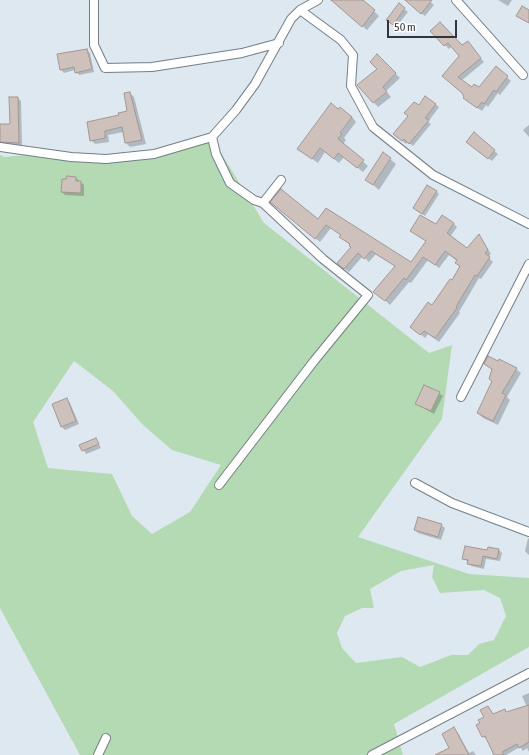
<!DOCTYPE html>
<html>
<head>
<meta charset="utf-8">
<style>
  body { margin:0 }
  #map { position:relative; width:529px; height:755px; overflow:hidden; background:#dee8f1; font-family:"Asap Condensed",sans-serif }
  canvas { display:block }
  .scale { position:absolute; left:387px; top:20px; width:70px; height:18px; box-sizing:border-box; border:2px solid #323539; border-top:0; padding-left:5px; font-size:12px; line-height:14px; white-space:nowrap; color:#323539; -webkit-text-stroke:3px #fff; paint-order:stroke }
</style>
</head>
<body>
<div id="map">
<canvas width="529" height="755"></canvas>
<div class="scale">50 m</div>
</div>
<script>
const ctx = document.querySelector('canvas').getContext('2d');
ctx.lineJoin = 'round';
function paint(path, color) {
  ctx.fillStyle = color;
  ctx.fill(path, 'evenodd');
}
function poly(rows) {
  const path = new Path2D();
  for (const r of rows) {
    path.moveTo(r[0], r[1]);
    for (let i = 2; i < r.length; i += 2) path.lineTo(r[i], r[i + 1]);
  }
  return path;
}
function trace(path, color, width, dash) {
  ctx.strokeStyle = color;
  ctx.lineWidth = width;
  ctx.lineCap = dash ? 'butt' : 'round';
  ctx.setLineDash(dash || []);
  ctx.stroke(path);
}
const green = poly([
  [210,135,264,223,429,353,452,345,442,419,358,537,469,574,529,578,529,647,394,724,403,755,80,755,0,608,0,155,4,157,57,152,70,162,105,158,154,159,192,145],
  [74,361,113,391,143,425,172,450,221,465,190,512,152,534,132,516,112,474,48,468,33,422],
  [434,565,432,577,440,593,484,590,500,598,506,616,494,640,479,644,468,655,451,655,420,667,402,657,356,663,342,648,337,633,345,616,362,608,374,608,370,589,401,571]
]);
const shadow = poly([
  [334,0,362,0,379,16,367,30],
  [409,0,428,0,434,5,425,16,411,5],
  [498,0,512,0,508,6],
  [399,5,408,12,396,27,391,23],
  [432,31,462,46,471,46,484,62,461,81,472,88,479,88,496,67,511,81,500,95,498,93,488,107,486,105,482,111,468,102,464,98,466,97,443,75,460,56,452,46,449,49],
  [87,50,90,53,94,72,79,75,75,70,64,73,61,70],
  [377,55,400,78,386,91,391,97,378,107,358,85,378,69],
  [130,93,134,97,146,144,130,147,126,143,123,132,108,135,109,142,95,144,91,140,120,116,128,112],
  [18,98,21,101,22,146,0,145,0,126,11,125],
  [435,104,439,107,428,122,431,124,413,146,408,142,406,144,398,137],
  [352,117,356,122,344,138,346,140,343,144,368,166,363,172,344,157,339,163,325,152,318,163,298,149],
  [529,125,529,137,523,130],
  [474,134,498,154,492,161,471,145],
  [384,154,396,164,379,190,367,180],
  [76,178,84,185,84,196,65,195,62,192],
  [436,191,439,194,425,216,414,208],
  [276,206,319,221,411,263,427,242,411,230,453,223,457,227,450,237,468,250,480,236,491,254,488,257,493,262,481,279,479,278,459,312,460,313,439,342,428,334,425,338,415,330,461,268,456,263,457,261,449,255,439,268,428,260,411,283,409,282,390,305,379,295,396,267,376,254,369,262,363,256,349,272,342,267,352,247,341,237,342,236,331,228,320,242],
  [485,364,516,369,521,373,507,397,510,400,498,425,483,418,478,413,493,382,492,370],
  [439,393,443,396,434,414,416,404],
  [67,399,70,403,79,424,65,430,62,427],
  [96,439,101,448,86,454,81,445],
  [441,525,445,528,441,540,418,533,415,530],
  [528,538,529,539,529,555,525,551],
  [499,550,502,553,500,561,486,559,484,569,471,566,464,558,488,551],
  [529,693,529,752,527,748,523,751,520,747,506,755,495,755,487,739,483,737,481,723,488,707,494,715,504,710,507,713,527,707,522,696],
  [454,728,458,733,469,753,473,751,476,755,444,755,450,749]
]);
const building = poly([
  [331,0,363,0,375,10,362,27,331,0],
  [405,0,432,0,421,14,405,0],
  [399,3,405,8,393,25,386,20,399,3],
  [522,6,529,10,529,23,516,16,522,6],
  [440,22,462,45,468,41,481,58,458,77,472,87,474,84,479,87,496,66,508,76,496,92,494,90,484,104,482,102,477,108,463,98,464,97,462,93,442,76,459,56,448,43,444,46,430,31,440,22],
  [87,49,92,69,75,73,74,67,60,70,57,54,87,49],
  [377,54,396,73,383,87,387,92,373,103,357,85,377,69,370,62,377,54],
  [130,92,142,140,125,143,122,127,105,131,105,138,90,141,87,122,119,115,118,113,127,111,124,93,130,92],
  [425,96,436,104,425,118,429,120,409,144,404,139,402,141,393,134,408,116,404,113,414,102,419,105,425,96],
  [9,97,18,97,19,143,0,142,0,124,10,124,9,97],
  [331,103,338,109,340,107,352,117,340,133,342,134,338,139,364,160,357,168,338,153,334,159,320,148,312,159,297,149,331,103],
  [474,132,495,150,488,159,466,142,474,132],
  [383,152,391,158,373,185,365,180,383,152],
  [67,176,76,177,76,181,81,181,81,193,61,192,62,179,66,179,67,176],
  [427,185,437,191,422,214,413,208,427,185],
  [281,189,318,219,326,208,411,262,426,241,410,231,420,215,436,224,442,215,454,223,447,233,467,248,479,234,488,250,485,253,490,257,477,276,475,275,456,307,457,308,435,338,424,331,420,335,410,327,428,302,432,305,450,279,452,280,460,266,455,263,457,260,445,251,435,265,423,257,406,280,404,278,385,301,373,292,395,266,371,251,364,259,358,253,344,269,337,263,351,247,349,246,350,244,339,237,341,235,326,225,315,239,270,202,281,189],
  [488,356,498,361,499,359,517,368,502,393,506,395,493,421,477,413,492,381,489,379,492,369,484,364,488,356],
  [424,385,440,392,431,411,415,404,424,385],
  [67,398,76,421,61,427,52,404,67,398],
  [96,438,99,444,82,451,79,445,96,438],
  [418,517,442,524,438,537,414,530,418,517],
  [465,546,487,550,488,547,499,549,497,559,483,556,481,566,467,564,468,560,462,559,465,546],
  [529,705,529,742,519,748,517,744,502,752,504,755,494,755,485,736,482,737,476,725,480,723,478,720,484,717,480,710,488,706,493,714,505,709,506,712,529,705],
  [454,727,469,755,435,755,449,748,442,734,454,727]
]);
const minor = poly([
  [94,0,94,45,105,68,152,67,242,53,279,43],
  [456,0,523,75],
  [300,10,341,40,353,55,351,86,373,127,433,175,529,224],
  [212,137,216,154,230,183,254,200,263,203,281,180],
  [0,147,71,157,106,159,154,154,212,137,236,110,255,84,291,19,300,10,318,0],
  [461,397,529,264],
  [415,483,452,503,529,532],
  [219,485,314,361,368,295,323,259,263,203],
  [98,755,106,738],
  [372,755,529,673]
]);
paint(green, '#b3dab3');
paint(shadow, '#0003');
paint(building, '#cec1bc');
trace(building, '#a49793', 1);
trace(minor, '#757e86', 10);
trace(minor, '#fff', 8);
</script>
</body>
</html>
